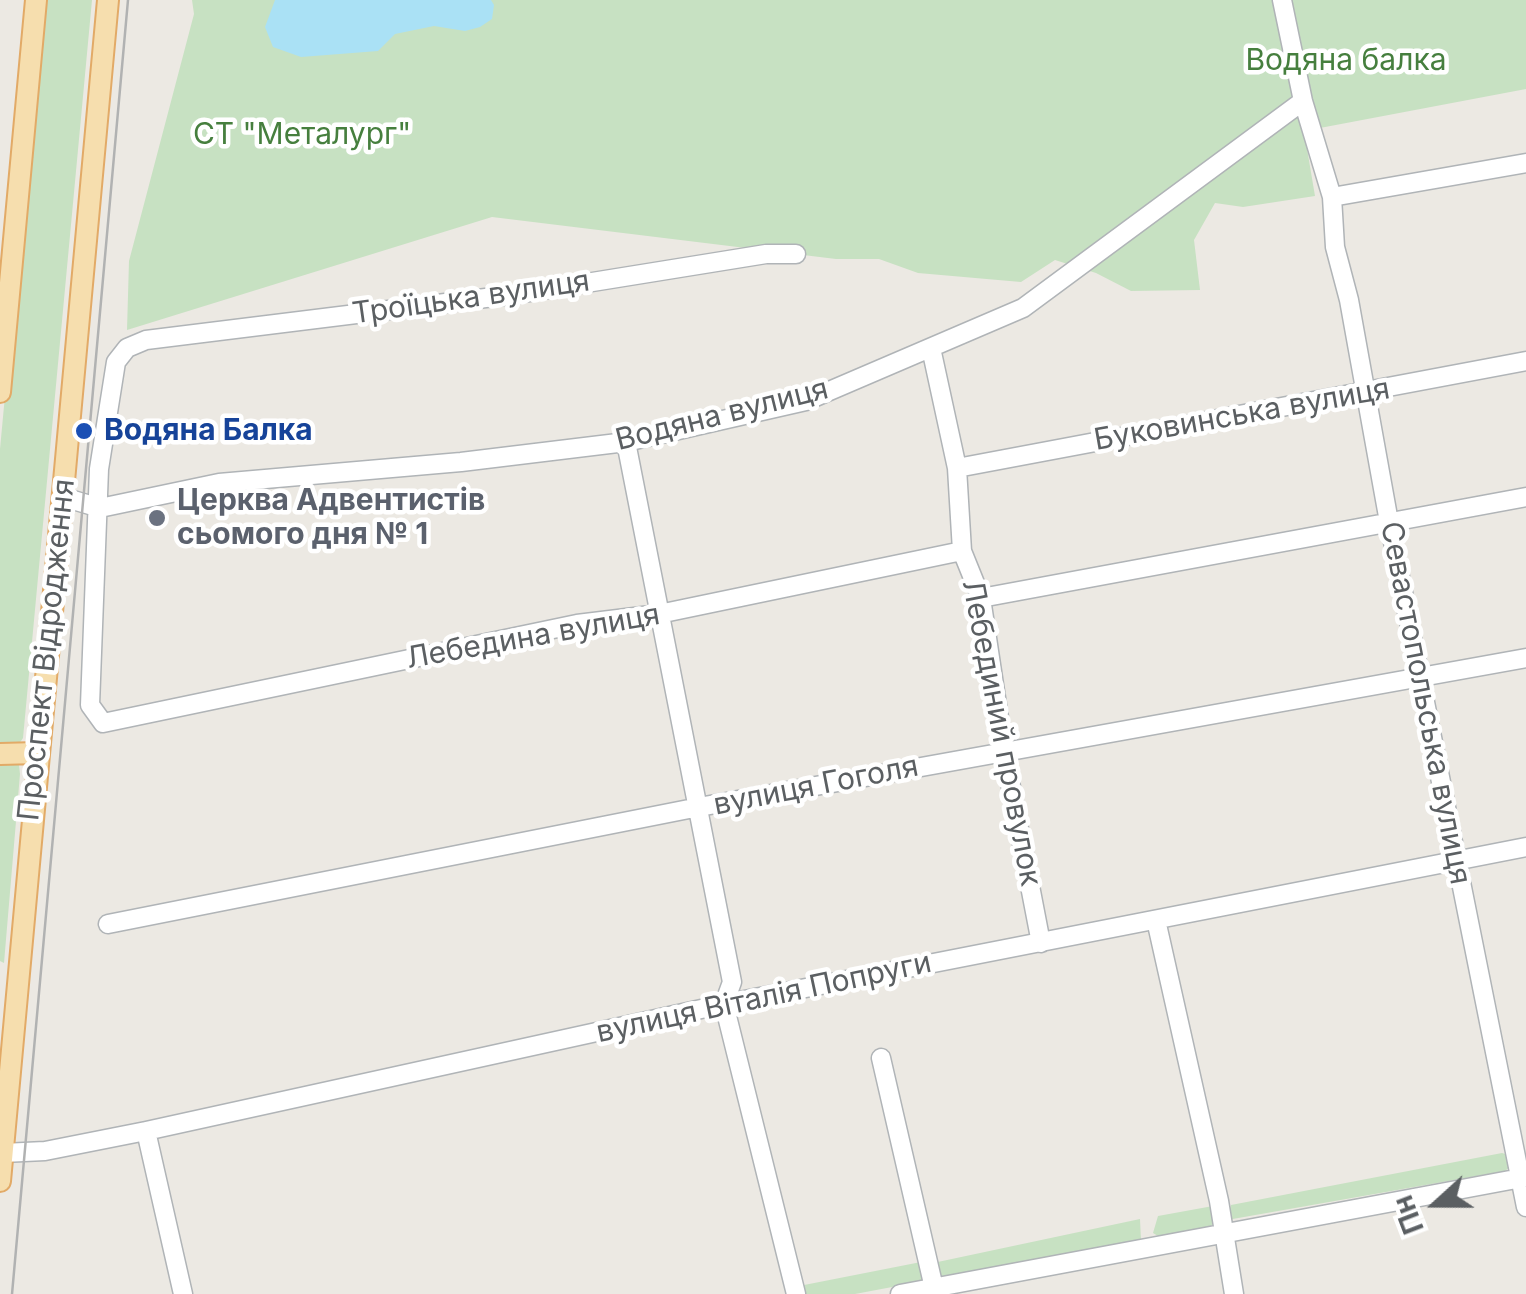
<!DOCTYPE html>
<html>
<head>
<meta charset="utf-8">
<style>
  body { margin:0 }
  #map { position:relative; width:1526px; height:1294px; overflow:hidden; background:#ece9e3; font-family:Inter,sans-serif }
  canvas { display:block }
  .north { position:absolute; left:1386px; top:1154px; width:100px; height:100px; -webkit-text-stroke:8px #fff; paint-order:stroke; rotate:249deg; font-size:28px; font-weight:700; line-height:40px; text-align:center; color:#5b5f62 }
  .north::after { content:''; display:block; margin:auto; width:35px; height:45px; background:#5b5f62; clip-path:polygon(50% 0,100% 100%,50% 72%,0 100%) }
</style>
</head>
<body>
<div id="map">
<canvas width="1526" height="1294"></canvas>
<div class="north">Пн</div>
</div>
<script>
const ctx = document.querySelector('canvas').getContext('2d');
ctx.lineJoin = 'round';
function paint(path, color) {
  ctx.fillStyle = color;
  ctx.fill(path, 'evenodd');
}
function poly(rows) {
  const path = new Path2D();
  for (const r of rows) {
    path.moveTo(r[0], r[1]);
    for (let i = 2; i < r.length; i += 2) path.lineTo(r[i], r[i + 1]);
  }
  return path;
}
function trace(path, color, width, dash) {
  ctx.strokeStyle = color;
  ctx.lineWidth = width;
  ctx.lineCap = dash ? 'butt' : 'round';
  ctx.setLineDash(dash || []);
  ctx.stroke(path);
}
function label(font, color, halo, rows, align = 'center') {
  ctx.font = font + ' Inter,sans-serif';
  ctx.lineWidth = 9;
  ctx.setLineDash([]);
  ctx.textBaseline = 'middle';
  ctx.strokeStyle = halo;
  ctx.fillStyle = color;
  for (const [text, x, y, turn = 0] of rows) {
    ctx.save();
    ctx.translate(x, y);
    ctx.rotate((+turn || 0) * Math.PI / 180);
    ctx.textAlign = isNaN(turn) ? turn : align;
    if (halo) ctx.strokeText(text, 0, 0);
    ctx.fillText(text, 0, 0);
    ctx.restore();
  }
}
const green = poly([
  [42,0,92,0,23,738,19,744,0,749,0,449],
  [192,0,1526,0,1526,89,1304,131,1315,196,1243,207,1215,203,1194,240,1200,290,1131,291,1096,273,1055,260,1021,282,918,273,879,259,836,259,492,217,127,330,129,261,194,14],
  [10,759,19,765,20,774,4,963,0,961,0,760],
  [1502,1153,1509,1155,1511,1166,1505,1171,1227,1220,1231,1205],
  [1213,1206,1216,1220,1211,1226,1158,1236,1153,1233,1158,1216],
  [1140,1219,1141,1241,940,1277,933,1263],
  [921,1262,924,1281,855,1294,801,1294,799,1286]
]);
const water = poly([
  [275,0,491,0,494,5,492,19,480,27,465,31,434,26,395,34,378,51,301,57,273,47,265,27]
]);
const minor = poly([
  [1282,0,1303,101,1332,197,1335,247,1349,300,1389,522,1526,1207],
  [1332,197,1526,163],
  [796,254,766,254,518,294,146,340,127,348,116,362,99,469,90,705,103,723,577,624,659,614,962,551],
  [931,348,957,468,962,551,981,598,1004,751,1041,943],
  [626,442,732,982,724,1004,796,1294],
  [957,468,1526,361],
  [63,497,100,508,219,483,461,462,626,442,806,401,1023,308,1303,101],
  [981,598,1526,497],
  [1156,920,1219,1201,1234,1294],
  [108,924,699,807,1526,658],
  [881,1058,934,1288],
  [146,1131,183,1294],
  [3,1153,45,1151,146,1131,724,1004,1526,847],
  [900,1294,1526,1177]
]);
const major = poly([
  [0,392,36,0],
  [0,754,37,753],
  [0,1181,108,0]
]);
const tram = poly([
  [12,1294,128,0]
]);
const markers = [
  [84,431,10,"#1a4fb4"],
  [157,518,10,"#6b7280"]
];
const parkNames = [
  ["Водяна балка",1346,61],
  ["СТ \"Металург\"",302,135]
];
const streetNames = [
  ["Троїцька вулиця",471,298,-8],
  ["Водяна вулиця",722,415,-14],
  ["Буковинська вулиця",1242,415,-10],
  ["Лебедина вулиця",533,637,-10],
  ["Проспект Відродження",47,650,-84],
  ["Севастопольська вулиця",1425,703,79],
  ["Лебединий провулок",1001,733,79],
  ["вулиця Гоголя",816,786,-11],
  ["вулиця Віталія Попруги",764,998,-12]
];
const transitNames = [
  ["Водяна Балка",104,431]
];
const worshipNames = [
  ["Церква Адвентистів",177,501],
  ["сьомого дня № 1",177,535]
];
paint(green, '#c7e1c2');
paint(water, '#aae1f5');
trace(minor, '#b0b4b7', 21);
trace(major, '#e2aa67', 24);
trace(minor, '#fff', 18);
trace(major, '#f6deae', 20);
trace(tram, '#b1b2b2', 2.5);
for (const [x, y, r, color] of markers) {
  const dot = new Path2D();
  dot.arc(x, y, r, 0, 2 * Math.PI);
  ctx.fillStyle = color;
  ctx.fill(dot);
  trace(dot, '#fff', 4);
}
label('30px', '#467f3e', '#fff', parkNames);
label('30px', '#5b5f62', '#fff', streetNames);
label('bold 30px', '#164399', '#fff', transitNames, 'left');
label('bold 30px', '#5b616d', '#fff', worshipNames, 'left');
</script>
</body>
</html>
